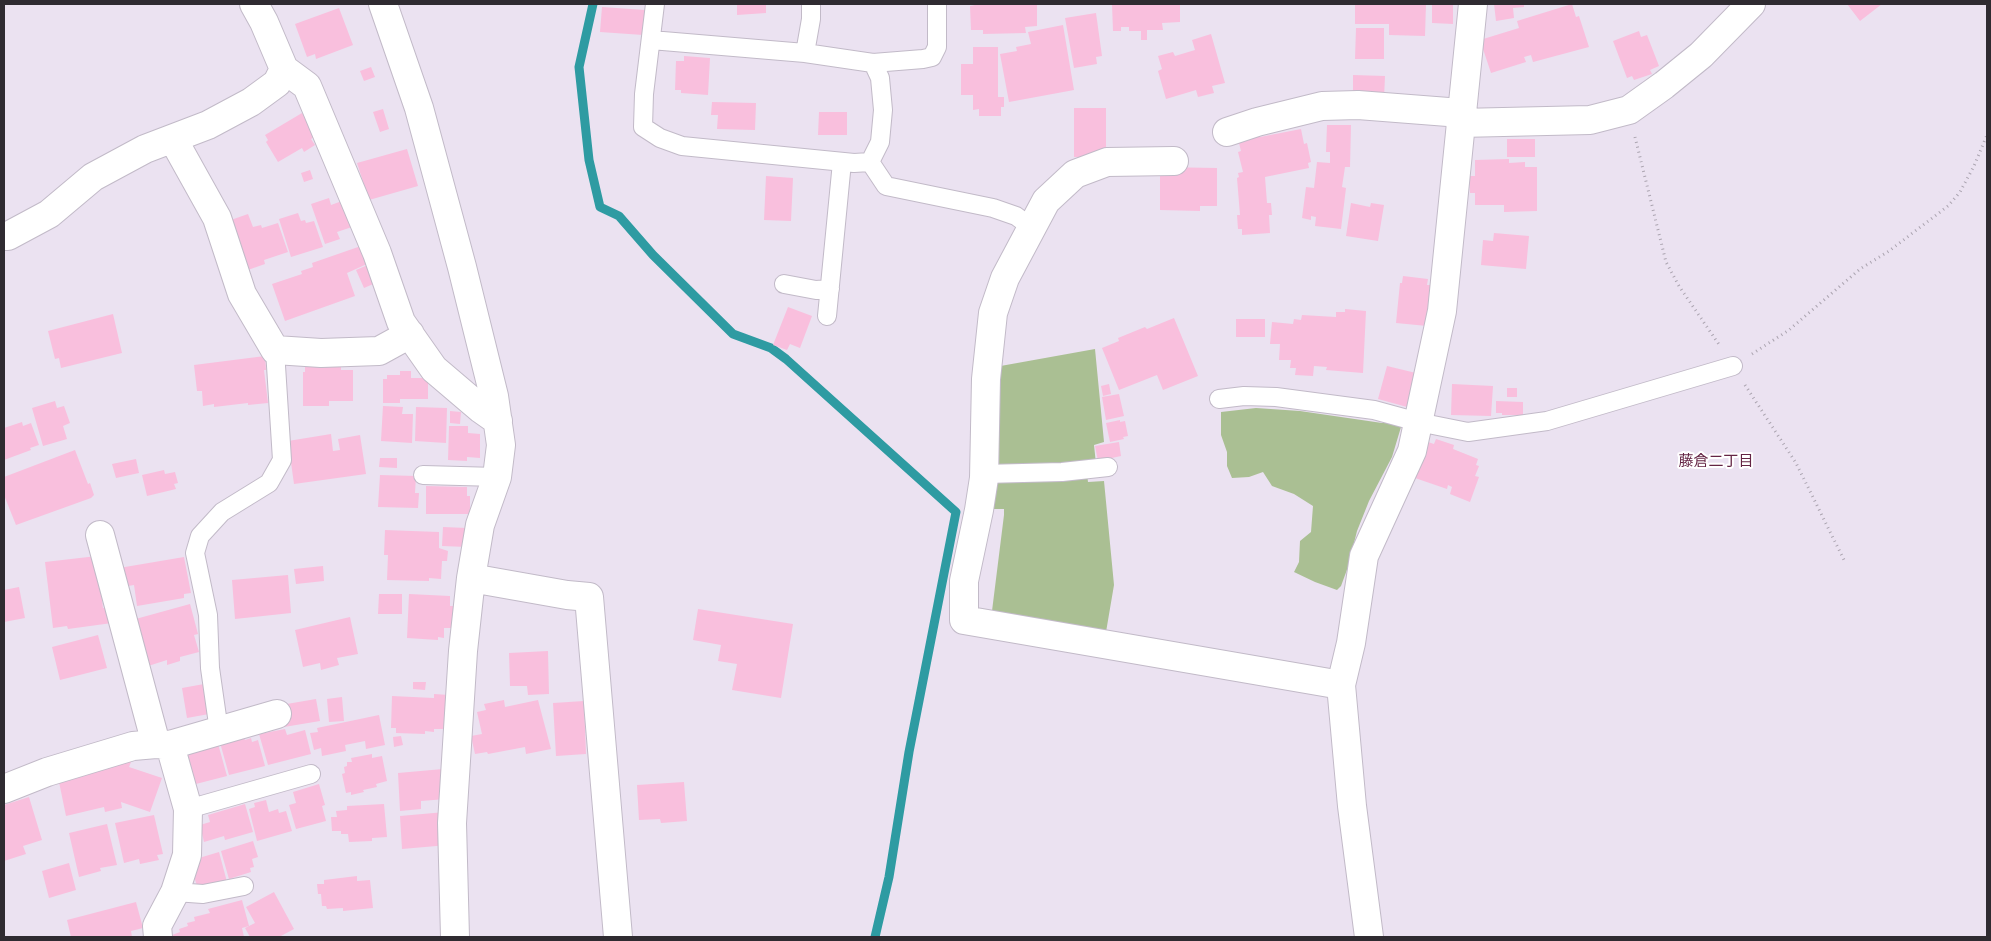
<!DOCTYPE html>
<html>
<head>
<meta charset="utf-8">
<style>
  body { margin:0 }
  #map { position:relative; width:1991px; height:941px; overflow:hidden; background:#ebe2f1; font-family:Commissioner,sans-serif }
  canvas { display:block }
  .frame { position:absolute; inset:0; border:5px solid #2f2b31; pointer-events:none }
</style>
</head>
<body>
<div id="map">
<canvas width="1991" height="941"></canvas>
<div class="frame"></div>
</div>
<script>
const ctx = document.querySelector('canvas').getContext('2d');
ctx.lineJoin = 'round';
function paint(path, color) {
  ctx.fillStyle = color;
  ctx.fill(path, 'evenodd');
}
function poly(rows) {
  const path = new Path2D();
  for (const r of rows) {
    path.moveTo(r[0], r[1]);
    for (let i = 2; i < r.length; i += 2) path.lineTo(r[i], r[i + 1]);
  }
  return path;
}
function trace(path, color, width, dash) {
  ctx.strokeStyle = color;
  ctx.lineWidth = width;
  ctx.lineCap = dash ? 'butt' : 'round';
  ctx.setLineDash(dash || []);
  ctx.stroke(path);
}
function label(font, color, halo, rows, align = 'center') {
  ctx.font = font + ' Commissioner,"Noto Sans JP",sans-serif';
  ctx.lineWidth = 4;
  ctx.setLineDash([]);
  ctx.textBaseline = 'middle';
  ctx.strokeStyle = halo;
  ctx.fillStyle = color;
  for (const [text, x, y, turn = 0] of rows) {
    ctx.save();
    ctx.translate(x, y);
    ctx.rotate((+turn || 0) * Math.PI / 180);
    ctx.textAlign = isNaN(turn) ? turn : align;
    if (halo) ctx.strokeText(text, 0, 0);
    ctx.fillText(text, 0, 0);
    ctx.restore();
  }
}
const green = poly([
  [1095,349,1104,442,1094,445,1096,464,997,471,995,367],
  [1256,408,1300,411,1382,423,1396,422,1401,427,1392,457,1369,501,1357,531,1348,567,1341,586,1337,590,1315,582,1294,572,1299,562,1300,541,1311,532,1313,506,1294,494,1272,486,1263,472,1249,477,1232,478,1227,466,1227,452,1221,435,1221,412],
  [1087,474,1088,482,1104,481,1114,585,1106,632,992,611,1004,515,1004,509,992,509,997,480]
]);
const stream = poly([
  [593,4,579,67,589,160,600,207,619,216,653,255,733,334,771,348,786,359,956,512,909,752,889,877,875,937]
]);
const building = poly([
  [737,4,766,4,766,13,737,15],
  [980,4,1037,4,1037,26,1025,27,1026,33,983,34,983,30,971,30,970,6],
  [1112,4,1180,4,1180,22,1162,23,1163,30,1147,30,1147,40,1141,40,1141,31,1129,31,1129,27,1121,27,1121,31,1113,31],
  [1355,4,1426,4,1425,36,1389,35,1389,24,1355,24],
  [1432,4,1453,4,1453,24,1432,23],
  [1494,4,1524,4,1524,7,1513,8,1514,18,1496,21],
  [1572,4,1576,17,1579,16,1589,47,1533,62,1531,55,1524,57,1526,62,1491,73,1480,40,1519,28,1517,21],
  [1847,4,1882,4,1860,21],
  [602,7,645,10,643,35,600,32],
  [339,8,353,45,316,59,315,54,307,57,295,24],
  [1096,13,1102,56,1096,57,1097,64,1074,68,1065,18],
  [1063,25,1074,90,1009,102,1000,54,1017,51,1016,47,1031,44,1028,32],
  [1356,28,1384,28,1384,59,1355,59],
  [1639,31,1641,37,1647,35,1659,66,1650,70,1652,74,1634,80,1632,76,1627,78,1613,41],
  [1211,34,1225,83,1212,86,1214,93,1198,97,1196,90,1166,99,1158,71,1162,69,1158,56,1173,52,1175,56,1195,50,1192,40],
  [973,47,998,47,998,97,1004,97,1004,107,1001,107,1001,116,979,116,979,109,973,110,973,95,961,95,961,64,973,64],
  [684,56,710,58,708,95,681,93,681,90,675,90,676,61,684,61],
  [371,67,375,77,364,81,360,71],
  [1353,75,1385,76,1384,99,1353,99],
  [712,102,756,103,755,130,717,129,718,115,711,115],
  [1074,108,1106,108,1106,157,1074,157],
  [383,109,389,129,380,132,373,112],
  [819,112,847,112,847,135,818,135],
  [302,113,308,123,318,135,311,139,315,145,304,152,302,148,278,162,266,142,268,140,265,135],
  [1327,125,1351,125,1350,167,1345,167,1342,187,1346,188,1341,229,1315,226,1316,217,1311,216,1311,220,1302,218,1306,187,1314,188,1317,162,1330,163,1330,152,1326,152],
  [1301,129,1304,144,1307,143,1311,162,1308,163,1309,168,1265,177,1267,203,1271,203,1272,215,1269,215,1270,233,1242,235,1242,229,1238,229,1237,215,1240,215,1237,178,1239,177,1238,173,1243,172,1238,152,1241,151,1238,139,1259,135,1260,137],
  [1507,139,1535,139,1535,157,1507,157],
  [407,149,418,186,369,200,357,163],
  [1509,159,1509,163,1525,162,1525,167,1537,167,1537,211,1504,212,1504,205,1475,205,1475,193,1470,193,1469,176,1475,176,1475,160],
  [1160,167,1217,168,1217,206,1200,206,1200,211,1160,210],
  [310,170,313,179,304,182,301,173],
  [766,176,793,178,791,221,764,220],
  [329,198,331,205,342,201,352,227,337,232,340,239,325,244,311,204],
  [1351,203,1370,207,1371,203,1384,205,1378,241,1346,236],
  [298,213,301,221,305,220,306,223,314,221,323,247,291,257,279,219],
  [248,214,253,227,261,225,262,228,278,223,288,252,264,260,265,264,245,271,228,221],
  [1494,233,1529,236,1526,269,1481,265,1483,240,1493,241],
  [361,246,367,264,347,273,355,296,285,321,272,284,302,274,301,271,313,267,312,263],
  [370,264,378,282,364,288,356,270],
  [1403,276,1428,279,1427,285,1431,285,1427,326,1396,323,1400,283,1402,283],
  [788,307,812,316,800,348,790,344,787,350,773,345],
  [1345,309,1366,311,1363,373,1326,370,1327,367,1314,366,1313,376,1295,375,1296,368,1290,368,1291,360,1279,360,1280,344,1270,344,1272,322,1293,324,1294,319,1301,320,1302,315,1336,317,1336,312,1345,312],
  [113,314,122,353,61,368,59,358,55,359,48,331],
  [1174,318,1198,376,1163,390,1157,375,1119,390,1102,348,1119,341,1118,338,1145,327,1147,329],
  [1236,319,1265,319,1265,337,1236,337],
  [265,356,266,370,264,370,268,403,248,405,248,403,214,407,214,404,203,406,202,391,197,391,194,365],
  [305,363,341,363,341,370,353,370,353,401,329,401,329,406,303,406,303,372,305,372],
  [1387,366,1416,373,1407,407,1378,399],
  [400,371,411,371,411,378,428,378,428,399,400,399,400,403,383,403,383,379,387,379,387,375,400,375],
  [1109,384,1111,394,1103,396,1101,386],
  [1452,384,1493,386,1491,416,1451,415],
  [1507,388,1517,388,1517,397,1507,397],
  [1119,394,1124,416,1106,420,1102,397],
  [55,401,57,408,64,406,70,423,63,426,67,439,43,446,32,408],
  [1496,401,1523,402,1523,415,1502,415,1502,413,1496,413],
  [383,406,403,407,402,414,413,414,412,443,381,441],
  [416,407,447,408,446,443,415,441],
  [450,411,461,412,460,424,450,423],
  [1120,420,1120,422,1125,421,1128,436,1123,437,1124,439,1110,442,1106,423],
  [22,422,23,426,31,423,39,445,30,448,31,450,4,460,4,428],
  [449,426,468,426,468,433,480,434,480,458,467,457,467,461,448,460],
  [331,434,333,451,340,450,338,439,360,435,366,474,294,484,288,441],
  [1436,439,1454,445,1453,449,1478,459,1476,465,1479,466,1475,476,1479,477,1470,502,1450,494,1452,487,1448,485,1447,489,1415,478,1428,442,1434,444],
  [1119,442,1121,456,1098,461,1095,446],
  [75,450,88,484,90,483,94,495,91,498,16,525,4,495,4,477],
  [380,458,397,458,397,468,379,467],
  [136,459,139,473,116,478,112,464],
  [164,470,165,474,175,472,178,483,174,484,176,489,147,496,142,475],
  [380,475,416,476,415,493,419,493,418,508,378,507],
  [426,486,467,487,467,496,470,496,470,514,426,514],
  [443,527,467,528,467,547,442,546],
  [385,530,439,532,439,548,448,551,447,561,442,561,441,579,429,578,429,581,387,580,388,555,384,555],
  [97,556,103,608,110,608,112,623,68,629,67,626,53,628,45,562],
  [184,557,191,593,184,594,184,598,137,606,134,585,122,587,119,568],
  [323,566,324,581,296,584,294,569],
  [288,575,291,613,235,619,232,580],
  [19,587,25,618,4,622,4,590],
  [379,594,402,594,402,614,378,614],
  [409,594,450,596,450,606,454,606,453,628,444,628,444,638,438,637,438,640,407,638],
  [190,604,198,634,194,635,199,652,180,657,180,661,167,665,167,660,145,667,132,620],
  [698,609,793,624,781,698,732,690,737,664,718,661,721,645,693,640],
  [350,617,358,654,337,658,339,665,321,670,320,663,303,667,295,630],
  [98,635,107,668,60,680,52,647],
  [548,651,549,694,528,695,527,686,510,686,509,653],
  [413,682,426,682,425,690,413,689],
  [204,684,209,714,187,718,182,688],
  [434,694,449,695,448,729,434,729,434,732,425,731,425,734,396,733,396,728,391,728,392,696,434,698],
  [342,697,344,721,329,722,327,699],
  [316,699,320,721,284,727,281,705],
  [504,700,505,707,538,700,551,749,526,754,525,747,488,754,487,752,475,754,471,736,482,734,477,712,486,710,484,704],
  [584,701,586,754,556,756,553,703],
  [379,715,385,745,366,749,365,741,345,745,346,751,322,756,321,748,314,750,310,733,318,732,317,728],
  [285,729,287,735,305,730,311,754,268,765,259,734],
  [243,733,245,740,251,738,252,742,258,740,265,766,229,775,219,739],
  [401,736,403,745,394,747,393,737],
  [217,740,227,776,192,785,183,755],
  [372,754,372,758,382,756,387,781,376,784,377,787,363,790,364,792,351,795,351,792,346,793,342,774,345,773,344,767,347,766,347,762,352,762,351,758],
  [123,759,131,762,129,767,162,778,150,812,121,802,122,808,105,812,104,807,66,816,58,777],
  [443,769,446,799,421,801,421,809,400,811,398,773],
  [684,782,687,821,661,823,660,819,639,820,637,785],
  [319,784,325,805,322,806,326,821,296,829,289,805,296,803,293,792],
  [29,797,42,840,23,846,26,854,4,861,4,805],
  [266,800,269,812,278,809,279,813,286,811,292,831,257,841,249,809,255,807,254,803],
  [245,804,253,832,225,840,224,836,204,842,200,825,210,822,208,815],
  [384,804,387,837,372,838,372,841,349,842,348,834,341,834,341,831,332,831,331,817,337,817,336,811,347,810,347,806],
  [445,812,448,845,402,849,400,816],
  [154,815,163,854,157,855,159,860,140,864,139,859,124,863,115,823],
  [107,824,117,865,100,868,101,871,79,877,69,833],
  [253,841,258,857,252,859,254,867,250,868,251,872,229,879,221,851],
  [219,852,227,882,208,888,207,884,197,886,193,873,197,872,195,864,200,862,199,858],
  [69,863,76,890,49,898,42,871],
  [357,876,357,881,370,880,373,908,343,911,343,908,327,909,326,906,322,906,321,894,318,894,317,884,324,884,324,880],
  [274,892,294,929,279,937,250,937,245,928,255,923,246,907],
  [242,900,249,926,242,928,244,937,172,937,172,935,180,932,179,929,188,926,187,923,195,921,194,917,210,913,208,909],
  [136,902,143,928,131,931,132,937,71,937,67,920]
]);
const path = poly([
  [1635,137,1666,262,1679,286,1720,346],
  [1752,354,1789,330,1860,269,1889,251,1948,206,1960,192,1974,166,1987,135],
  [1745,385,1796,463,1845,562]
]);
const service = poly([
  [651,40,805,53,873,63,880,78,883,110,880,142,870,162,854,163,682,146,660,138,643,127,644,94,655,4],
  [805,53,811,19,811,4],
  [873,63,923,59,932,57,937,47,937,4],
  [870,162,886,186,993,208,1016,216,1031,227],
  [784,284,816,290,830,289],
  [827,316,842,162],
  [1219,399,1244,396,1276,397,1374,410,1418,422,1468,432,1547,421,1733,366],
  [984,474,1062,472,1108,467],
  [423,475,497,477],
  [219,731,210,668,208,615,195,553,200,536,222,512,269,483,282,460,275,350],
  [188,809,311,774],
  [175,892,203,894,244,886]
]);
const minor = poly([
  [383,4,419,108,462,267,494,396,501,445,497,477,480,525,471,578,567,595,589,597,618,937],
  [284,69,307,86,377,253,401,322,434,369,481,409,498,421],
  [1460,123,1590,120,1629,110,1664,85,1701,55,1751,4],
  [1227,132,1257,122,1322,106,1358,105,1461,113],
  [173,139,217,218,242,294,275,350,321,353,379,351,410,334],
  [1174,161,1107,162,1075,174,1046,201,1005,278,993,313,986,379,984,478,979,510,964,581,964,620,1341,685],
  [4,236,8,236,49,214,93,177,145,149,208,125,251,102,277,83,284,69,264,22,254,4],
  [100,535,156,744],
  [170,745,277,714],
  [4,789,47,772,133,746,156,744,170,745,188,809,187,855,175,892,157,926,158,937],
  [455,937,452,823,463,651,471,578],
  [1369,937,1352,806,1341,685,1351,643,1364,556,1412,451,1442,311,1473,4]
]);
const neighbourhoodNames = [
  ["藤倉二丁目",1716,461]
];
paint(green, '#aabf93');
trace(stream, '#2e9ba2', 9);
paint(building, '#f9bfdd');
trace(service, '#c2bac8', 20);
trace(minor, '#c2bac8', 30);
trace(path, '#aba4b0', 3, [1, 4]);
trace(service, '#fff', 18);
trace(minor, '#fff', 28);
label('15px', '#642444', '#fff', neighbourhoodNames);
</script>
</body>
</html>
